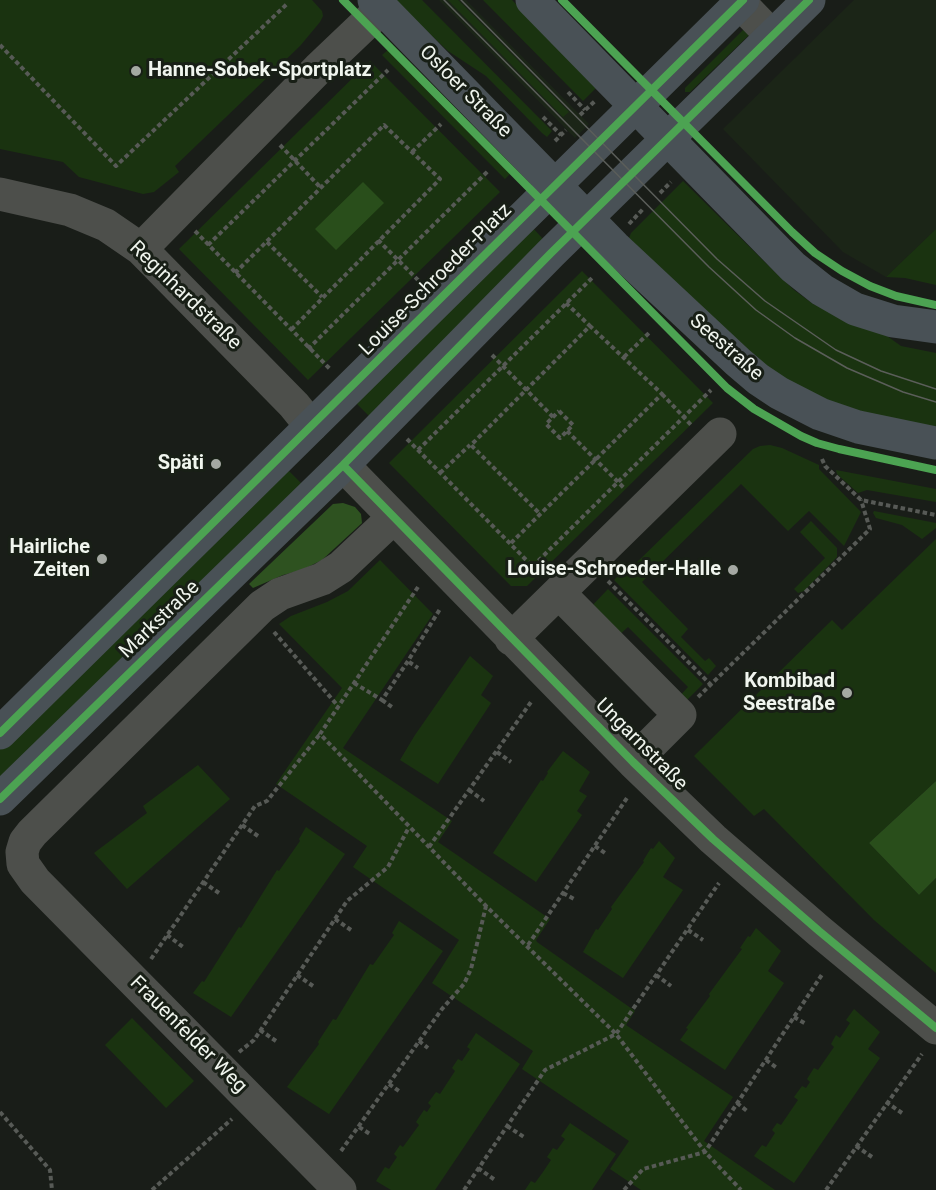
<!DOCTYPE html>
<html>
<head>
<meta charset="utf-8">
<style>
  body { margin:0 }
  canvas { display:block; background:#191d18 }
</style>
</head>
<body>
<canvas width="936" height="1190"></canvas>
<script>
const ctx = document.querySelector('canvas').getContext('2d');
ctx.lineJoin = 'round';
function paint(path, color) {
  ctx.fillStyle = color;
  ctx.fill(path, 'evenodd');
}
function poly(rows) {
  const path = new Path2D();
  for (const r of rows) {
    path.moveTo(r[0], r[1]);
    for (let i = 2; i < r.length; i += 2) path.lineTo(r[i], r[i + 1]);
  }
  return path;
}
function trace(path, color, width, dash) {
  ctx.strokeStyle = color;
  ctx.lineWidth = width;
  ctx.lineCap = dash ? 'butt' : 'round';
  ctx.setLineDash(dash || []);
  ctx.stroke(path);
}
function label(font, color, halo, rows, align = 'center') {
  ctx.font = font + ' Roboto,sans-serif';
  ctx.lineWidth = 6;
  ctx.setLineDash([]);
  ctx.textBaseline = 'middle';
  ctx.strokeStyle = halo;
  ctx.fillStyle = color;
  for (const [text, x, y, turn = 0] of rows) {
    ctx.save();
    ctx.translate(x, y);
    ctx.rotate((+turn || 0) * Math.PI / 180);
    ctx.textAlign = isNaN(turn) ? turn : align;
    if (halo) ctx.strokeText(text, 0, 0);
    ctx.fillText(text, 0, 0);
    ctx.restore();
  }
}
const built = poly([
  [439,0,466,0,589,124,575,138],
  [854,0,936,0,936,229,886,277,843,252,723,129]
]);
const green = poly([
  [0,0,312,0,322,11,323,16,320,22,300,46,175,166,179,172,154,192,143,194,79,177,63,162,0,149],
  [394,0,422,0,552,131,547,137,542,133,486,76,448,51],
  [448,0,458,0,569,112,563,117],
  [483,0,512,0,597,87,583,101],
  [744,29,749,35,747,37,690,92,685,92,685,88],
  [388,50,510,174,505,179,382,55],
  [370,61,500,192,308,380,179,249],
  [683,181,776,273,794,290,813,304,880,331,901,346,936,353,936,431,833,406,771,374,629,238,631,233],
  [531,226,544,240,372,419,354,401],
  [936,229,936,285,905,278,886,277],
  [582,271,713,403,527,586,511,586,389,463],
  [770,445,782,448,819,465,819,469,861,512,844,546,809,511,788,531,741,484,642,582,688,629,681,637,705,661,709,658,716,666,708,675,614,580,627,567,631,568,753,449,760,446],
  [285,467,305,487,0,787,0,749],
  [836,470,936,489,936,502,867,490,858,493,837,474],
  [874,511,936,523,936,528,922,539,902,525,876,518,873,513],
  [811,521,837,548,837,557,804,591,798,593,794,589,825,558,800,532],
  [936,539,936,781,869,843,919,895,936,878,936,973,874,920,764,809,754,816,694,756,832,620,842,630],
  [380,560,433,614,343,748,452,821,438,842,550,919,536,940,537,942,635,1011,626,1025,733,1097,704,1141,775,1190,641,1190,610,1169,629,1141,522,1069,533,1051,432,983,459,940,353,867,367,846,276,784,342,688,279,624,291,616,327,602,348,591],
  [608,589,703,684,683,704,678,698,688,687,628,627,616,638,588,610],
  [470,656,493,676,481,695,491,703,438,784,400,760,415,735],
  [563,751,590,772,579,791,587,796,577,811,582,815,536,882,493,853,541,780,543,781,548,773,547,772],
  [198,765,230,799,127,889,94,853,147,813,143,806],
  [306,827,345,854,231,1017,193,993,202,981,204,982,239,927,241,928,277,870,279,871,300,841,299,839],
  [659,841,675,858,663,877,683,890,623,978,583,952,596,929,598,930,612,909,611,907,644,862,643,861,651,848,653,849],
  [399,921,443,951,329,1114,287,1087,319,1044,318,1042,333,1019,336,1020,370,964,373,965,394,935,392,933],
  [756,928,781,951,768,971,784,983,725,1070,680,1040,688,1029,686,1028,710,996,709,994,742,949,740,948,748,936,750,937],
  [854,1009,880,1032,868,1049,880,1058,794,1183,754,1156,762,1145,766,1147,775,1133,772,1130,777,1123,781,1125,798,1100,794,1097,802,1086,806,1088,810,1082,807,1079,814,1068,818,1070,834,1047,831,1044,836,1035,840,1038,850,1023,846,1020],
  [132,1018,194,1081,166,1108,105,1045],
  [476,1033,520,1064,435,1190,391,1190,376,1181,385,1167,389,1169,397,1157,394,1154,400,1145,403,1147,419,1125,416,1122,424,1110,427,1112,431,1106,428,1103,436,1092,440,1094,455,1071,452,1068,458,1059,462,1061,470,1049,467,1047],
  [570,1123,616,1154,592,1190,525,1190,531,1181,535,1183,543,1172,551,1160,547,1157,553,1148,557,1150,565,1139,561,1136]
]);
const forest = poly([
  [343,503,355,507,361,514,362,523,322,560,302,570,283,575,253,588,249,584,333,504]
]);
const water = poly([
  [363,182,384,203,336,250,315,229],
  [936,781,936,878,919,895,869,843]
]);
const path = poly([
  [0,45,116,166,287,4],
  [568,92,585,110],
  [580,115,595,101],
  [543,117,561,135],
  [555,141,566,130],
  [280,145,321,188],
  [412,152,441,124],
  [660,193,671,182],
  [629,224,643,209],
  [195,231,330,369],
  [378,240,420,282],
  [267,242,322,297],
  [208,245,388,70],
  [235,273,384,125,440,179,291,330],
  [566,303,590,326],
  [308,349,488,171],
  [492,355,553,417],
  [624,357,651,331],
  [662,394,692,426],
  [559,411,573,425,560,438,546,424,559,411],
  [567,431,625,489],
  [407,439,540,574],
  [418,450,594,276],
  [822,459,825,466,861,500,936,515],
  [440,473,470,445],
  [511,543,662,394,590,326,471,445,540,514],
  [533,566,711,390],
  [608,581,711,685],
  [418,587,320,734,486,906,616,1034,705,1152,741,1190],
  [274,632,338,706],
  [409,662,418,668],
  [354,683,382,700,408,661,440,609],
  [698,697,870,529,861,500],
  [382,700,392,707],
  [497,752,511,762],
  [469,790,484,801],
  [242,825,258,836],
  [595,846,605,853],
  [429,847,531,702],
  [203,882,219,893],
  [563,893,574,899],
  [335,919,351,930],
  [688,930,703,940],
  [167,935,183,947],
  [528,945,627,798],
  [151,959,255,806,267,801,320,734],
  [297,975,313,986],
  [656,975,671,986],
  [794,1017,806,1024],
  [260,1030,276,1041],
  [419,1041,428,1048],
  [239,1052,254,1040,347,901,388,867,409,827],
  [766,1060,777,1068],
  [389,1084,399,1091],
  [886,1102,902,1113],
  [737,1103,747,1111],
  [0,1112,50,1170,52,1190],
  [507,1126,524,1137],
  [359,1127,370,1134],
  [856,1146,872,1157],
  [341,1151,442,1009,464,984,471,969,486,906],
  [478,1168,495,1180],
  [152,1190,232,1119],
  [464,1190,545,1070,616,1034,719,883],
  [624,1190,643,1169,705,1152,823,973],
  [826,1190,922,1054]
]);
const minor = poly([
  [740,3,772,36],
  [0,194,70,210,106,225,141,249,294,405,311,426],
  [141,249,318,69,382,8],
  [343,465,633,762,713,839,819,931,936,1028],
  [559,593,680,715,633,762],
  [511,639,720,434],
  [340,1190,35,881,23,864,22,852,25,842,32,833,262,606,280,594,322,579,341,567,393,518]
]);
const major = poly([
  [374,0,615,247,738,362,758,379,779,393,820,414,858,427,936,443],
  [532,0,793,267,822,290,855,309,893,321,936,327],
  [0,733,743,0],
  [0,799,343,465,551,253,809,0]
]);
const tram = poly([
  [444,0,709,267,756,310,795,338,847,368,903,392,936,402],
  [461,0,717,259,765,301,836,350,881,371,936,389]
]);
const cycleway = poly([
  [343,0,727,388,754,409,801,436,817,443,839,449,936,470],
  [562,0,792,232,815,253,842,271,870,286,896,296,936,305],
  [343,465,633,762,713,839,819,931,936,1028],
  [0,733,743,0],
  [0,799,343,465,551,253,809,0]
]);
const markers = [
  [136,71,6,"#a5a9a3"],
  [216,464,6,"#a5a9a3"],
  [102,559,6,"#a5a9a3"],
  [733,570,6,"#a5a9a3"],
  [847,693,6,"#a5a9a3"]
];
const poiNames = [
  ["Hanne-Sobek-Sportplatz",148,71,"left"],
  ["Späti",204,464],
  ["Hairliche",90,548],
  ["Zeiten",90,571],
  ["Louise-Schroeder-Halle",721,570],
  ["Kombibad",835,682],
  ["Seestraße",835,705]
];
const streetNames = [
  ["Osloer Straße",465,92,45],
  ["Louise-Schroeder-Platz",436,280,-45],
  ["Reginhardstraße",185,296,44],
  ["Seestraße",726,348,41],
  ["Markstraße",160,620,-44],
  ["Ungarnstraße",641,745,45],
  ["Frauenfelder Weg",188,1035,45]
];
paint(built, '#1b2517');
paint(green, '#1a3310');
paint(forest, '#2e5220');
paint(water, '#294e1b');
trace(path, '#575a56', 4, [4.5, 3]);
trace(minor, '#4d4f4b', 33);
trace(major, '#495156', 33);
trace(tram, '#5b5e5a', 1.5);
trace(cycleway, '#4ca352', 8);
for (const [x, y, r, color] of markers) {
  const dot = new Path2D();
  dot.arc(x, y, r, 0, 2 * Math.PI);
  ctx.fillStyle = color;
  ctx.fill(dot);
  trace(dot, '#181f16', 2);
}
label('bold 20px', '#f0f5ee', '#181f16', poiNames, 'right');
label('20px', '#f0f5ee', '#181f16', streetNames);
</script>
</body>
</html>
